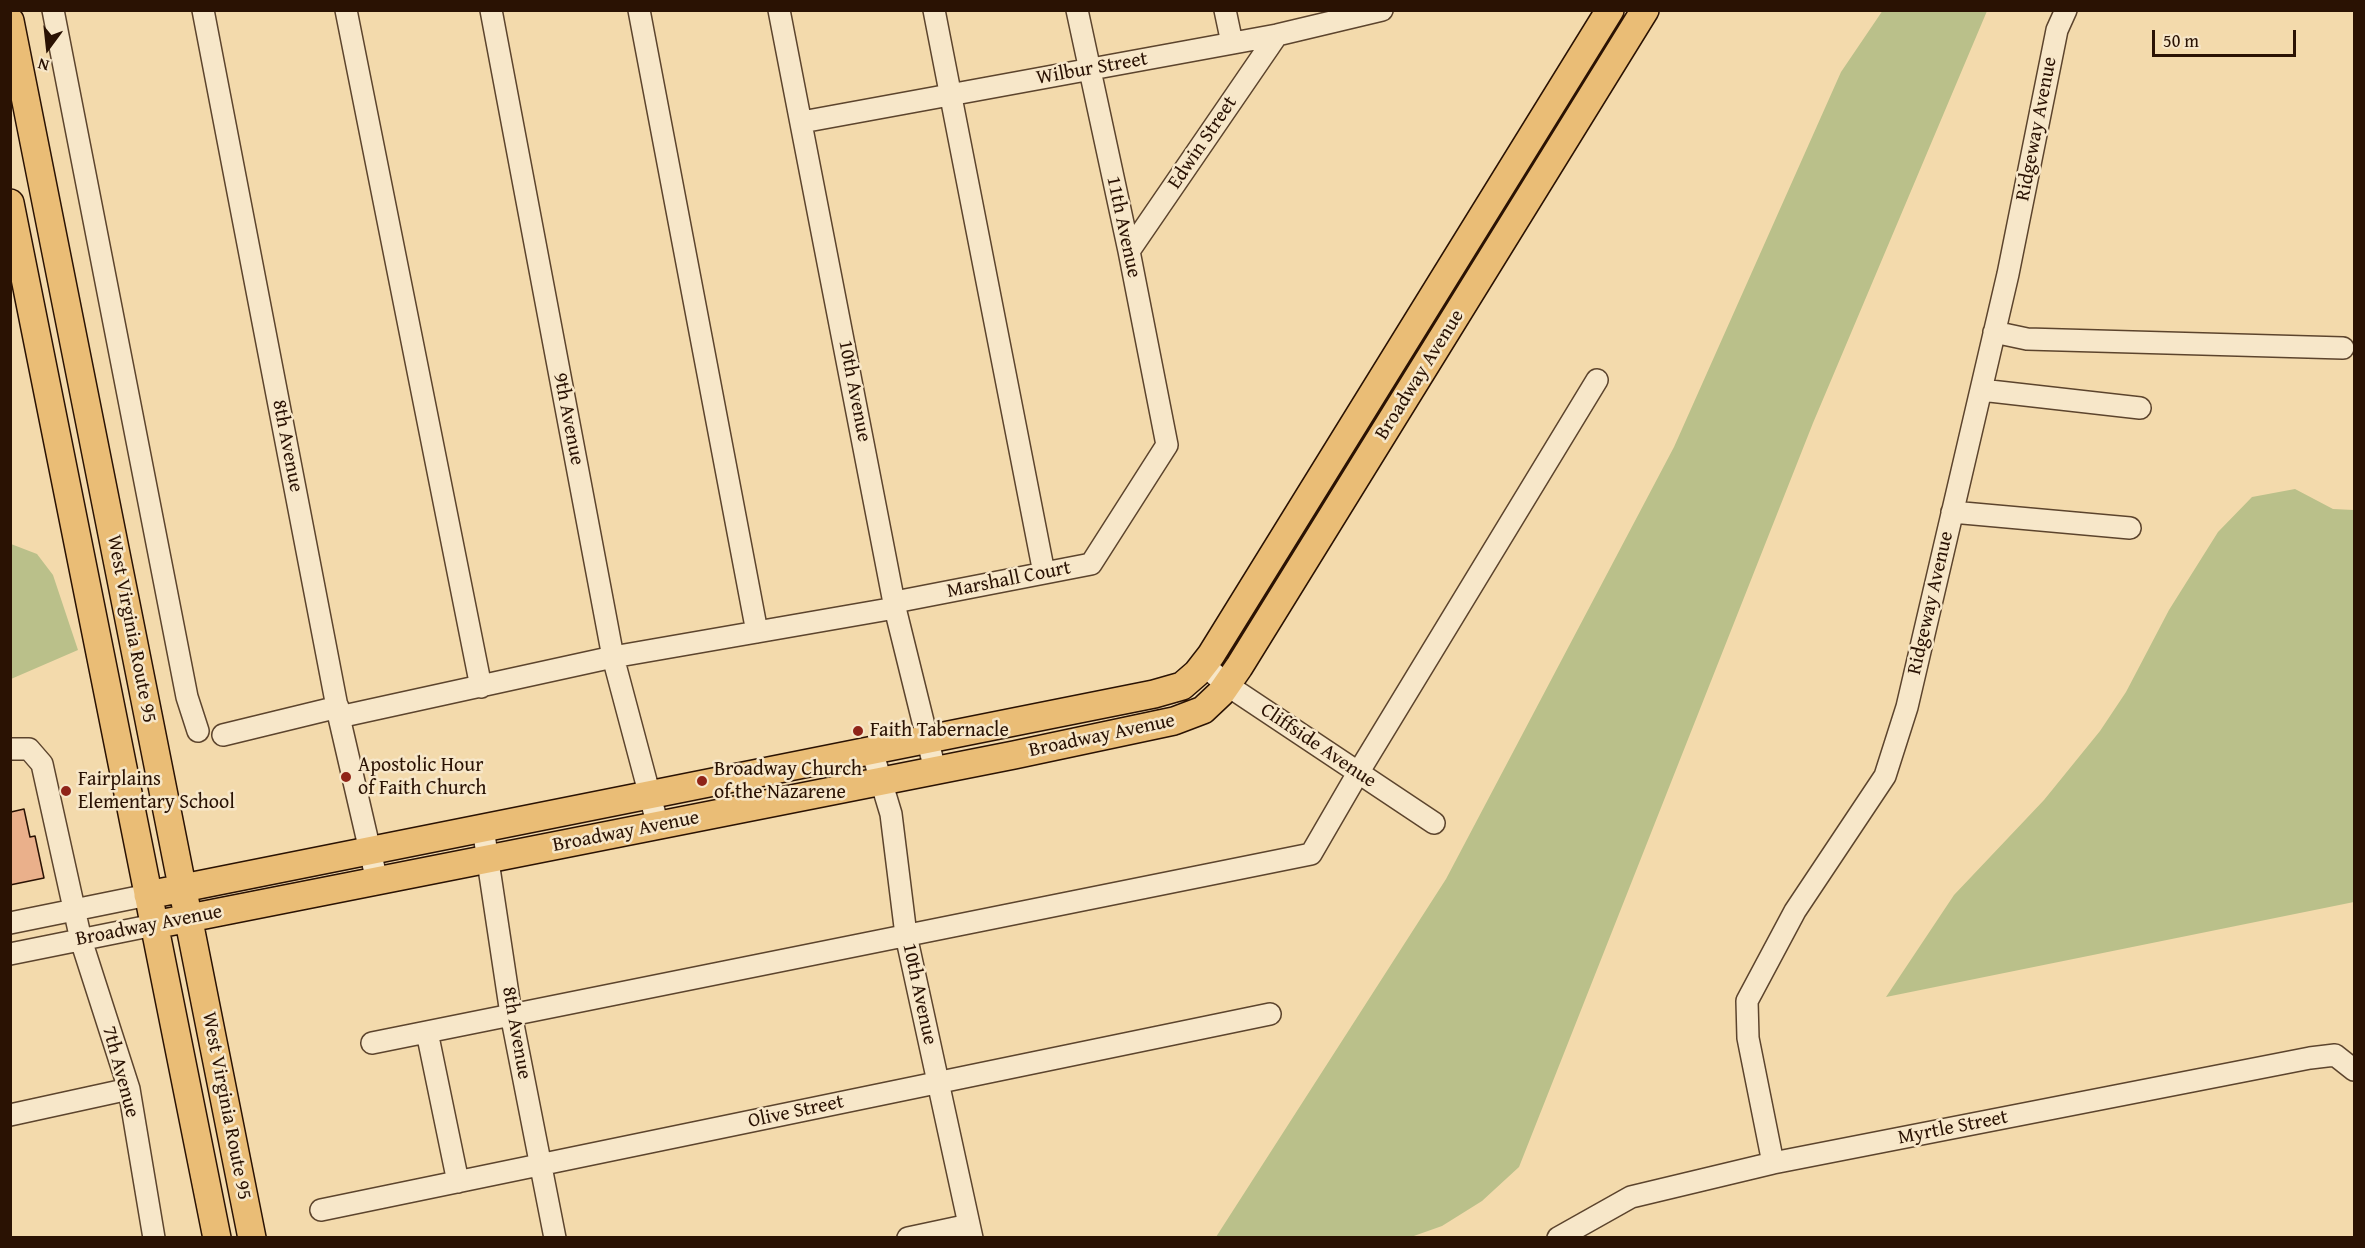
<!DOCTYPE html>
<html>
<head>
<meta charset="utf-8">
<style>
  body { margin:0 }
  #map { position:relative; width:2365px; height:1248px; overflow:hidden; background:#f3daac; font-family:"Gentium Book Plus",serif }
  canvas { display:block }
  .frame { position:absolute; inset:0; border:12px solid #2a1203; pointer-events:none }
  .north { position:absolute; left:18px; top:18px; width:60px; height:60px; -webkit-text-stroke:4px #f7e7c9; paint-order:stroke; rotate:195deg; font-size:16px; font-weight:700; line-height:24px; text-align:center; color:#2a1203 }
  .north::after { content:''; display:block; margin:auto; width:21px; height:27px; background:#2a1203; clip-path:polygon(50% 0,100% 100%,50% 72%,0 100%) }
  .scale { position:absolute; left:2152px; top:30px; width:144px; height:27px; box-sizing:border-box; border:3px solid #2a1203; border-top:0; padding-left:8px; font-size:18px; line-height:21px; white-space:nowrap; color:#2a1203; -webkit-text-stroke:4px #f7e7c9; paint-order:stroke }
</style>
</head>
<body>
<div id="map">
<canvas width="2365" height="1248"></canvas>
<div class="frame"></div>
<div class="north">N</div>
<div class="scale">50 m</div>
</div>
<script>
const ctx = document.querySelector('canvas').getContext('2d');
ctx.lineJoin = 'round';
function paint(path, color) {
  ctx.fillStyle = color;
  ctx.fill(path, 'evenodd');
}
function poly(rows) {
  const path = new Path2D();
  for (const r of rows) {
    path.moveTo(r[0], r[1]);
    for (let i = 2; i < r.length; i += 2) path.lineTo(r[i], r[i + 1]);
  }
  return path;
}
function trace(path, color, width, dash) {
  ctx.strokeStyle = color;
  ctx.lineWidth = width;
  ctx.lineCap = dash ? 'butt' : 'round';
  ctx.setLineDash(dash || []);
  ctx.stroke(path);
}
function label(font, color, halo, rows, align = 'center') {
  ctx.font = font + ' "Gentium Book Plus",serif';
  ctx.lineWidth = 5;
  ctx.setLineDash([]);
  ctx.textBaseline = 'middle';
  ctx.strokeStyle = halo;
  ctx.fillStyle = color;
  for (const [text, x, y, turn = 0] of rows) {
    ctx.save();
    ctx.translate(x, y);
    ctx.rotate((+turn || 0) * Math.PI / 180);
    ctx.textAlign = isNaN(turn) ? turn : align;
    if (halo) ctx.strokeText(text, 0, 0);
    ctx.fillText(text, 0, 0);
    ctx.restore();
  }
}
const green = poly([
  [1883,10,1987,11,1813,423,1519,1167,1482,1201,1442,1226,1411,1237,1216,1237,1446,879,1674,447,1841,72],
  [2295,489,2333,509,2354,510,2354,902,1886,997,1954,895,2044,800,2100,731,2126,692,2169,610,2218,532,2252,497],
  [11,544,37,554,53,575,78,650,11,679]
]);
const building = poly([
  [10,809,11,812,24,809,30,837,35,836,44,878,10,885,10,809]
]);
const minor = poly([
  [53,10,187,697,198,731],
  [203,10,339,717,377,881],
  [346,10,481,687],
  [491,10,613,657,658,826],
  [639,10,757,632],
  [779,10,895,608,935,770],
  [934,10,1044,573],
  [1225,10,1232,43],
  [802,122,1277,35,1382,10],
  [1129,251,1277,35],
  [1994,332,2027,339,2343,348],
  [1981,390,2140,408],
  [1952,512,2130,528],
  [895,602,1091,564,1167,445,1129,251,1077,10],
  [1204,665,1227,685,1434,823],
  [339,717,613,657,895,608],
  [223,735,338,707],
  [10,749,29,749,42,764,81,940,129,1089,154,1238],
  [872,751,891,814,906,935,972,1238],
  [483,828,511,1014,555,1238],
  [10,923,148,895],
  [10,954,154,925],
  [427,1032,458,1182],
  [372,1043,1311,854,1358,773,1597,380],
  [10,1115,129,1089],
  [1773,1163,1748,1038,1747,1001,1795,911,1885,776,1907,707,2008,274,2057,30,2066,10],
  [321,1210,1270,1014],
  [908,1238,969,1225],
  [1558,1238,1631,1197,1773,1163,2310,1058,2335,1055,2354,1070]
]);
const major = poly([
  [10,21,252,1238],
  [10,203,217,1238],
  [148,895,1154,694,1182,686,1197,673,1211,655,1610,10],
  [154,925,1014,755,1174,721,1203,710,1221,693,1239,667,1645,10]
]);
const markers = [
  [858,731,6,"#8f2418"],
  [346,777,6,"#8f2418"],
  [702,781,6,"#8f2418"],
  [66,791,6,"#8f2418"]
];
const streetNames = [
  ["Wilbur Street",1092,69,-10],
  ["Ridgeway Avenue",2037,129,-79],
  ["Edwin Street",1203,143,-56],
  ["11th Avenue",1123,227,78],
  ["Broadway Avenue",1420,375,-58],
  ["10th Avenue",854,391,79],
  ["9th Avenue",568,419,79],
  ["8th Avenue",287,446,79],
  ["Marshall Court",1009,580,-11],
  ["Ridgeway Avenue",1931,603,-77],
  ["West Virginia Route 95",131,629,79],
  ["Broadway Avenue",1102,736,-12],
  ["Cliffside Avenue",1318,746,34],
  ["Broadway Avenue",626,832,-11],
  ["Broadway Avenue",149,926,-11],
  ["10th Avenue",919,994,78],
  ["8th Avenue",516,1033,80],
  ["7th Avenue",120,1072,75],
  ["West Virginia Route 95",226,1106,79],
  ["Olive Street",796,1112,-12],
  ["Myrtle Street",1953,1128,-11]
];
const poiNames = [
  ["Faith Tabernacle",870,731],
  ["Apostolic Hour",358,766],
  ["of Faith Church",358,789],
  ["Broadway Church",714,770],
  ["of the Nazarene",714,793],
  ["Fairplains",78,780],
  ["Elementary School",78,803]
];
paint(green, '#bac08a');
paint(building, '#eab08b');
trace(building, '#2a1203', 1.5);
trace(minor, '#5c442d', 24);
trace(major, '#2a1203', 30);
trace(minor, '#f7e7c9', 21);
trace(major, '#eabd76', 27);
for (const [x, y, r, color] of markers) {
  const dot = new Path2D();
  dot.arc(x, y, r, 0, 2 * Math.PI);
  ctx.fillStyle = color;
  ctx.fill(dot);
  trace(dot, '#f7e7c9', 2);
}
label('20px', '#2a1203', '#f7e7c9', streetNames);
label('20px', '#2a1203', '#f7e7c9', poiNames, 'left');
</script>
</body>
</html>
